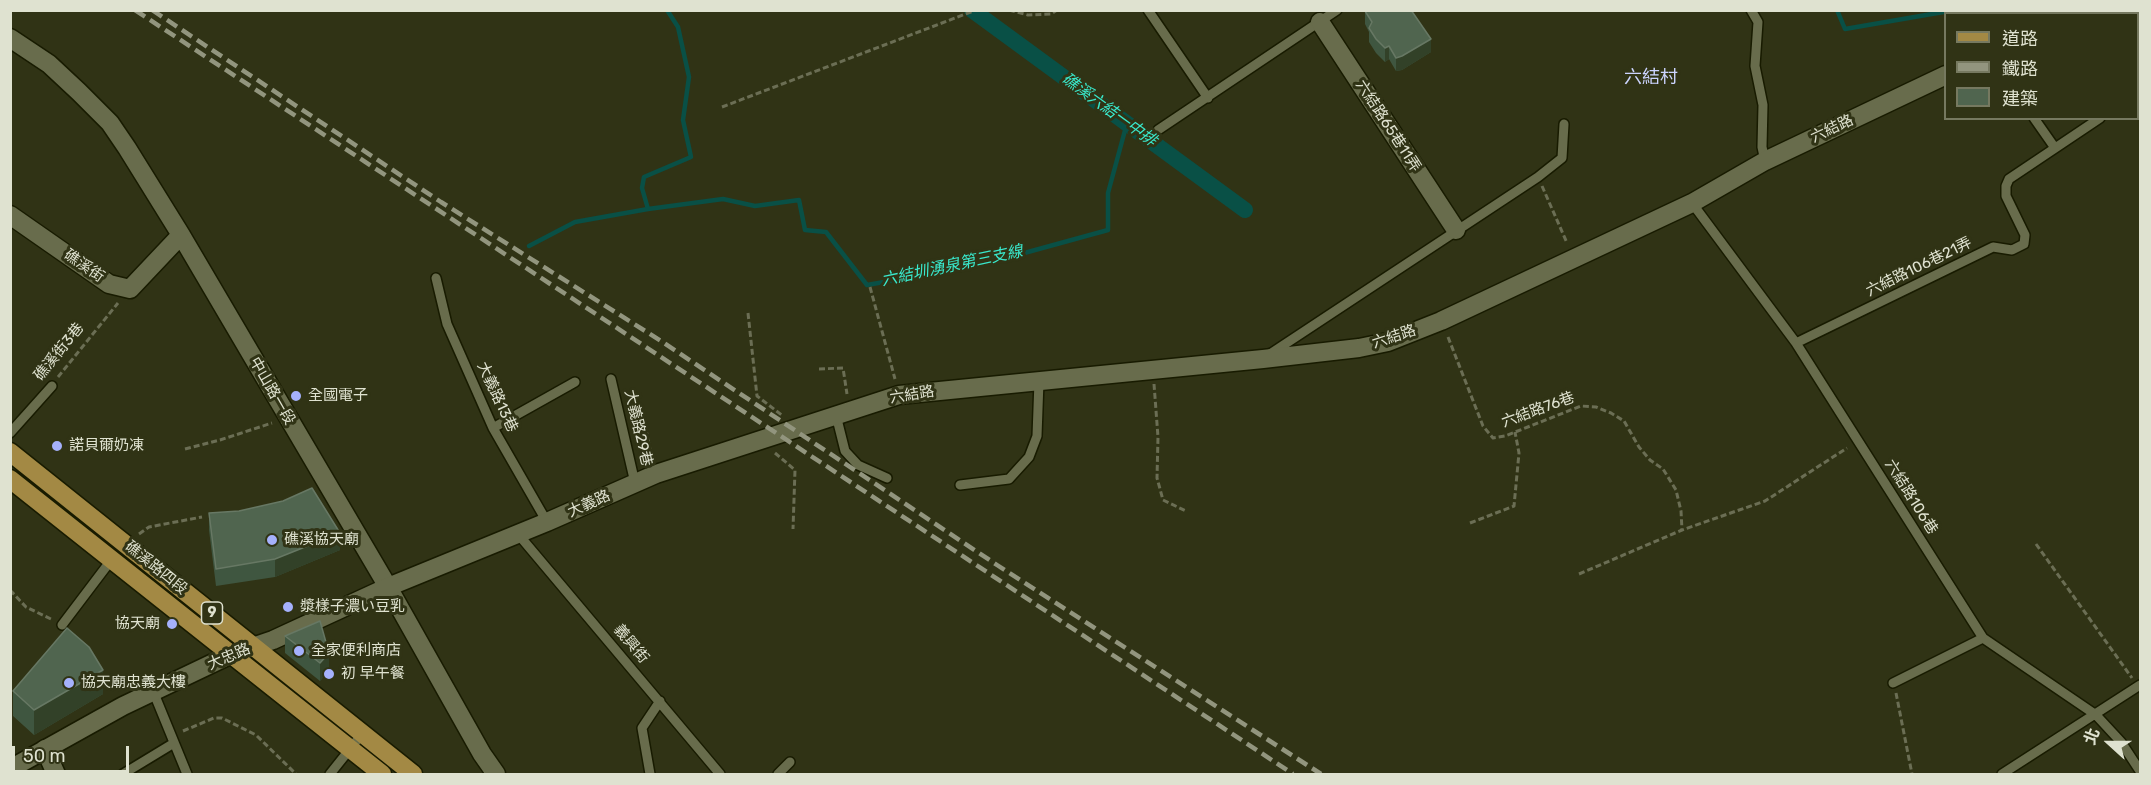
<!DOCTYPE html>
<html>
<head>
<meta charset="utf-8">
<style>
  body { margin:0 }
  #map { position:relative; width:2151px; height:785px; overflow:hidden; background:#303315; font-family:Rubik,"Noto Sans TC",sans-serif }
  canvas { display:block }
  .frame { position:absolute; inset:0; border:12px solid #dfe2d0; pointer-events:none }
  .legend { position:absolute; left:1944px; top:12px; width:195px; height:108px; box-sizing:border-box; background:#303315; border:2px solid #767960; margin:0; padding:8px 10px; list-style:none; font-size:18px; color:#dfe2d0 }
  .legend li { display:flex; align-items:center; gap:12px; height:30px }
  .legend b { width:30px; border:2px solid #767960 }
  .north { position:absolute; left:2079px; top:713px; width:60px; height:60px; -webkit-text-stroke:4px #303315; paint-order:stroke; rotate:291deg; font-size:16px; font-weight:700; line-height:24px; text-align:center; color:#dfe2d0 }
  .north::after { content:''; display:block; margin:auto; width:21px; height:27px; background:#dfe2d0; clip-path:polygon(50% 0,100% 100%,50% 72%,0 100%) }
  .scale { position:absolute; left:12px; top:746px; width:117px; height:27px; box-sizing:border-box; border:3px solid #dfe2d0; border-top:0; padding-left:8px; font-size:18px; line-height:21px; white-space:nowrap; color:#dfe2d0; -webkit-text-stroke:4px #303315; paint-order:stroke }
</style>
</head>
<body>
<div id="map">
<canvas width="2151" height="785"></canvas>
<div class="frame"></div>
<ul class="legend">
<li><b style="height:8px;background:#a38944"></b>道路</li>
<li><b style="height:8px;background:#92957e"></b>鐵路</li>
<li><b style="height:16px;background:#50654f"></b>建築</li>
</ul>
<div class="north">北</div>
<div class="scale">50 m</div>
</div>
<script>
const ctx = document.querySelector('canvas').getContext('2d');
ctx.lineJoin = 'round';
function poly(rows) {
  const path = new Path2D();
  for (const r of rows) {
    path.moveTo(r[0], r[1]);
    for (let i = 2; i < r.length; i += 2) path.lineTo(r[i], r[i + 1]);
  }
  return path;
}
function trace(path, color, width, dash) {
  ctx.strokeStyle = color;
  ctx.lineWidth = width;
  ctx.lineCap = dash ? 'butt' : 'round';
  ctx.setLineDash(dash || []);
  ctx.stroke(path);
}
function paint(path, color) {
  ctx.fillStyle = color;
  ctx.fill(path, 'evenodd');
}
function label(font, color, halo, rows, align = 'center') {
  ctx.font = font + ' Rubik,"Noto Sans TC","Noto Sans JP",sans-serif';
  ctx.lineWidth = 6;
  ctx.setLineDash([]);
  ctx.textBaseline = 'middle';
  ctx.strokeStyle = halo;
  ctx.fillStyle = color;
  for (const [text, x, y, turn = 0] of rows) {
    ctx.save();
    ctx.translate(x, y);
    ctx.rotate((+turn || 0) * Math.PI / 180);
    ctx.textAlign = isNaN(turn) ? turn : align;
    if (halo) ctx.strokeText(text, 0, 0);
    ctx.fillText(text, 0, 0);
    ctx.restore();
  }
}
const stream = poly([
  [1837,10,1845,29,1955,10],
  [2013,10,2013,14],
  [2042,10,2044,14],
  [2049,14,2056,10],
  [648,209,642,188,644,177,691,157,683,120,689,77,678,27,667,10],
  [529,246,575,222,648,209,723,199,755,206,799,200,805,230,826,232,867,285,929,274,989,258,1017,255,1108,230,1108,193,1127,123]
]);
const canal = poly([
  [972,10,1245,210]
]);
const path = poly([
  [1009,10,1028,15,1051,14,1057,10],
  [722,107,976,10],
  [1542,186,1567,243],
  [870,287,895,379],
  [748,313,757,396,783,416],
  [1448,337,1483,426,1493,438,1505,436,1581,406,1596,407,1611,413,1624,421,1639,447,1650,460,1663,469,1676,490,1681,511,1682,530],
  [819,369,843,368,847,394],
  [58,377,118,303],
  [1154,384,1158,437,1157,478,1163,500,1186,511],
  [642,411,652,458],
  [185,449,220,440,272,423],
  [775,453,795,470,793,529],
  [1470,523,1514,506,1519,453,1515,432],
  [139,534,149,527,202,517],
  [2036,544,2132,678],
  [1579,574,1682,530,1765,501,1847,448],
  [10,590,26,607,53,620],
  [1896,693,1912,774],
  [183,731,214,718,222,718,256,735,296,774]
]);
const lane = poly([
  [1148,10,1208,98],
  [1751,10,1758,22,1755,66,1763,105,1762,147,1765,161],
  [2138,94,2140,92],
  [2034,118,2055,148],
  [1158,130,1337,10],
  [1692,203,1796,343,1983,638,2096,715,2121,742,2140,771],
  [436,278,447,324,493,428,547,522],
  [1796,343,1993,247,2012,250,2024,244,2025,235,2006,196,2006,186,2009,179,2100,118],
  [1270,354,1538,177,1562,158,1564,124],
  [611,379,635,483],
  [836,415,845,451,858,465,887,478],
  [493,428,575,382],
  [10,433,52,386],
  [960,485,1009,479,1029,457,1037,436,1039,381],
  [518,534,720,774],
  [62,625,112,559],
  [1893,683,1983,638],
  [153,691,187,774],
  [123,774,174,743],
  [330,774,362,734],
  [650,774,642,728,660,701],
  [778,774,790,762],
  [2002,774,2140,685]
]);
const street = poly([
  [2028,10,2030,14],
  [1320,22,1456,230],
  [10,38,49,64,79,92,110,123,127,148,181,235,388,587,482,754,496,774],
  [10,215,109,284,130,289,181,235],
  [45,749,56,774]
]);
const secondary = poly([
  [2071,14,2077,10],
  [10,769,123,706,232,654,273,640,388,587,547,522,656,474,899,395,1263,359,1359,348,1388,342,1441,321,1692,203,1765,161,1946,75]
]);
const primary = poly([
  [10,452,413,774],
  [10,479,382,774]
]);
const rail = poly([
  [135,10,1293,774],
  [152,10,441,202,661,341,997,565,1321,774]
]);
const wall = poly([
  [1365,11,1431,52,1402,70,1396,71,1389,59,1385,62,1376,53,1369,42,1369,32,1365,24],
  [209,513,340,550,275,577,216,586,209,530],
  [285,636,329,670,320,681,285,653],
  [13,691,103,694,34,735,13,716]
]);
const shadedWall = poly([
  [1431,39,1431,52,1402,70,1396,71,1396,58],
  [1389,46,1389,59,1385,62,1385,48],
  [340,533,340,550,275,577,275,559],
  [329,653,329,670,320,681,320,663],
  [103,670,103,694,34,735,34,710]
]);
const building = poly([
  [1411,10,1431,39,1402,56,1396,58,1389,46,1385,48,1376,39,1369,28,1372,22,1365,11,1411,10],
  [312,488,340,533,275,559,216,569,209,513,239,511,283,501,312,488],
  [320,621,329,653,320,663,285,636,320,621],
  [67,628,89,647,103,670,34,710,13,691,67,628]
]);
const markers = [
  [296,396,6,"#a5b1fc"],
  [57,446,6,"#a5b1fc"],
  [272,540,6,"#a5b1fc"],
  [288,607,6,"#a5b1fc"],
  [172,624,6,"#a5b1fc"],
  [299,651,6,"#a5b1fc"],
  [329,674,6,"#a5b1fc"],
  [69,683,6,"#a5b1fc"]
];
const shields = [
  [212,613,21]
];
const shieldNames = [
  ["9",212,613]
];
const streetNames = [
  ["六結路65巷11弄",1388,126,57],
  ["六結路",1832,129,-25],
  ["礁溪街",84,266,35],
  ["六結路106巷21弄",1919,267,-26],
  ["六結路",1394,337,-18],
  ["礁溪街3巷",59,352,-51],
  ["中山路一段",272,391,60],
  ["六結路",912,395,-9],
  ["大義路13巷",497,397,65],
  ["六結路76巷",1538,410,-20],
  ["大義路29巷",638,428,77],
  ["六結路106巷",1911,497,58],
  ["大義路",589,504,-24],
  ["礁溪路四段",156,568,39],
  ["義興街",631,644,50],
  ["大忠路",229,657,-23]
];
const poiNames = [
  ["全國電子",308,396],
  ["諾貝爾奶凍",69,446],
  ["礁溪協天廟",284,540],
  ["漿樣子濃い豆乳",300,607],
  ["協天廟",160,624,"right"],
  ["全家便利商店",311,651],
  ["初 早午餐",341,674],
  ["協天廟忠義大樓",81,683]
];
const waterNames = [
  ["礁溪六結一中排",1109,110,36],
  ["六結圳湧泉第三支線",952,266,-12]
];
const quarterNames = [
  ["六結村",1651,78]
];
trace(stream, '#095046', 4.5);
trace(canal, '#095046', 16);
trace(lane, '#181b00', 12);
trace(street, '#181b00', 21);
trace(secondary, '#181b00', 21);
trace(primary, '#181b00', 21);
trace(path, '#6b6e54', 3, [6, 3]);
trace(lane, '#686c4c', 9);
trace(street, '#686c4c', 18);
trace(secondary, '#686c4c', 18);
trace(primary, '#a38944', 18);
trace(rail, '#92957e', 4.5, [12, 6]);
paint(wall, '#3f5640');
paint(shadedWall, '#324128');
paint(building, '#50654f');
trace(building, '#677864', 1.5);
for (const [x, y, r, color] of markers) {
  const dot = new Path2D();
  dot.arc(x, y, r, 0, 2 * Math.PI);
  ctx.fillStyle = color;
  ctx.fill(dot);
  trace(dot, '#303315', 2);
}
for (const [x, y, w] of shields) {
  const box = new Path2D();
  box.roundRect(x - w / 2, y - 11, w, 22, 4.5);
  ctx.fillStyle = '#303315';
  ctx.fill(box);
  trace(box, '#dfe2d0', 1.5);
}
label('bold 14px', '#dfe2d0', null, shieldNames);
label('15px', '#dfe2d0', '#303315', streetNames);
label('15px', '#dfe2d0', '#303315', poiNames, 'left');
label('italic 16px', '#39e9cd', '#303315', waterNames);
label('18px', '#ccd4ff', '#303315', quarterNames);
</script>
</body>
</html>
